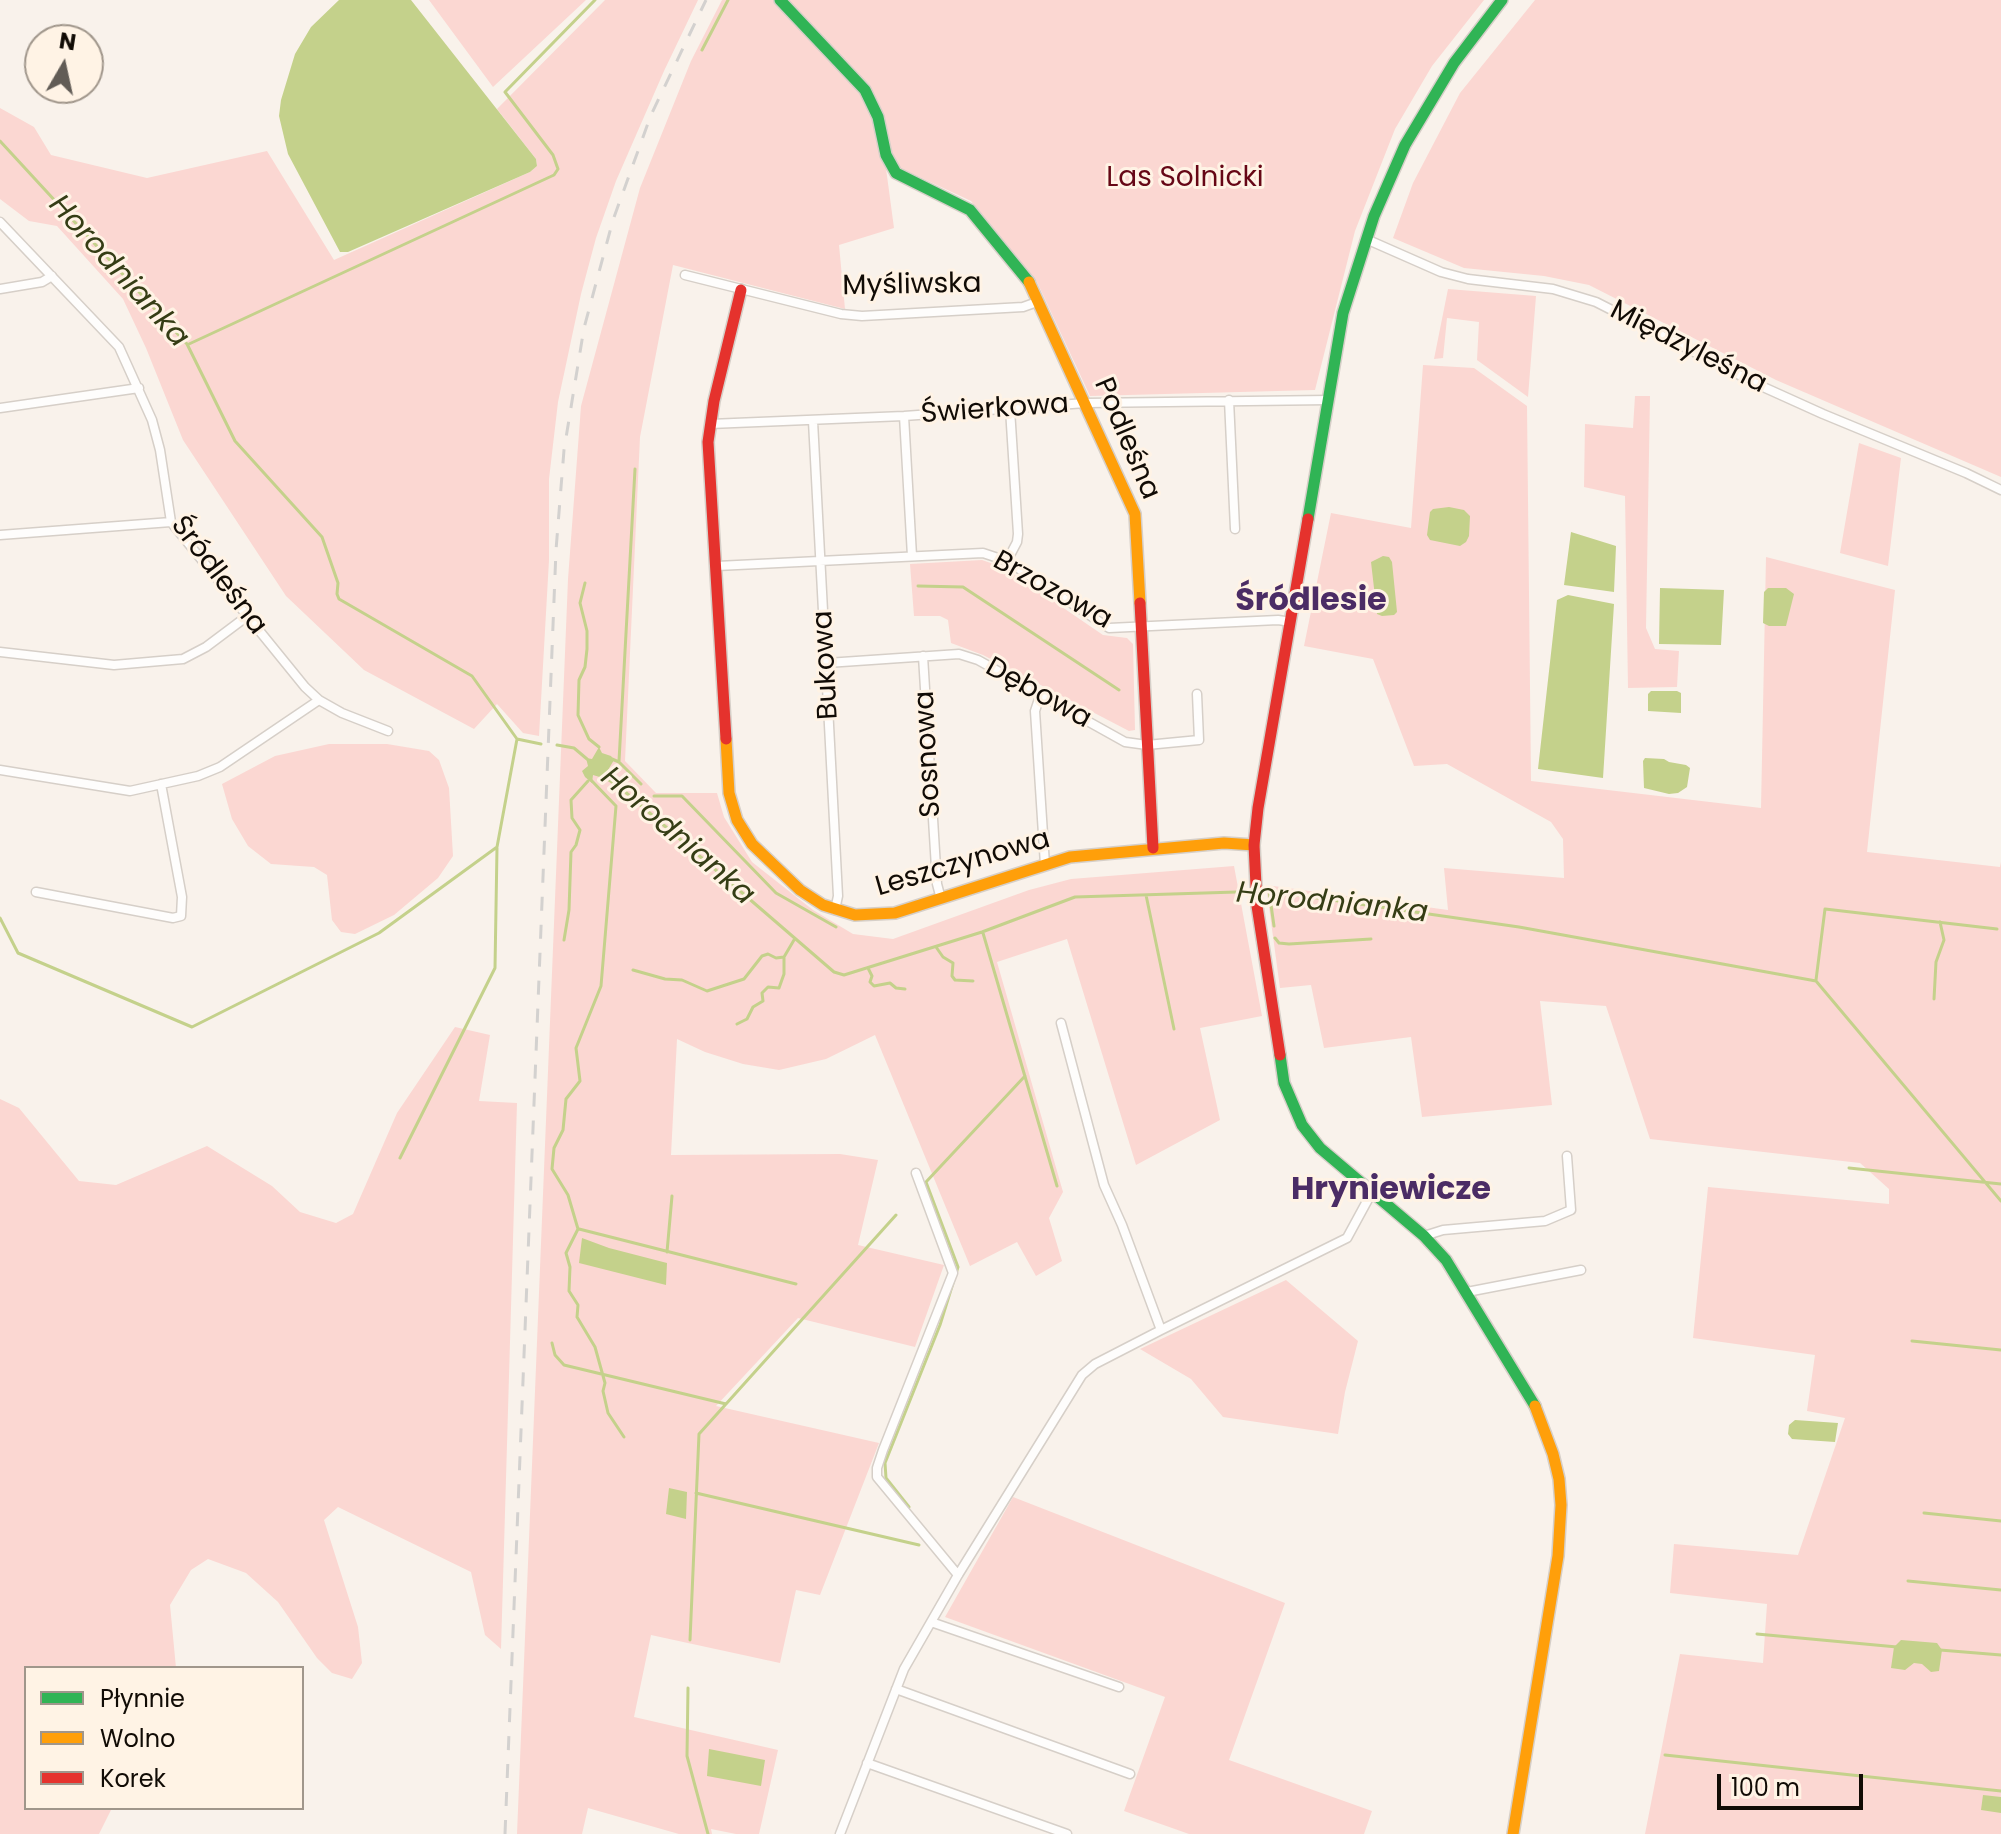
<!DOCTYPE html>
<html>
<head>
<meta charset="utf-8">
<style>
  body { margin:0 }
  #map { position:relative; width:2001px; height:1834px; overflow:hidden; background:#f9f2eb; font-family:Poppins,sans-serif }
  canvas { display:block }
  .legend { position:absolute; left:24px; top:1666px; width:280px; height:144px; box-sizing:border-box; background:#fff3e5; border:2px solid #a0968b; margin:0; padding:10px 14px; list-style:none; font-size:24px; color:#110b05 }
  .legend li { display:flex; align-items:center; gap:16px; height:40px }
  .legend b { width:40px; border:2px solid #a0968b }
  .north { position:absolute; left:24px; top:24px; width:80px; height:80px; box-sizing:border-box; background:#fff3e5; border:2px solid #a0968b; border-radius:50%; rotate:9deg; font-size:22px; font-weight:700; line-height:32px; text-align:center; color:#110b05 }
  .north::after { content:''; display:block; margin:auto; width:28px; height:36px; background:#625c56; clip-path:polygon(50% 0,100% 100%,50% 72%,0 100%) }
  .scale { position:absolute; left:1717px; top:1774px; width:146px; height:36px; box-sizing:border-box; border:4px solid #110b05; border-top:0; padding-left:10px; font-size:24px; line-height:28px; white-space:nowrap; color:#110b05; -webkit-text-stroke:6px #fff3e5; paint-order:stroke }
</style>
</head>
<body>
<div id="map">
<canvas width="2001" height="1834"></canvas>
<ul class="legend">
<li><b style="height:10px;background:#30b455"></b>Płynnie</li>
<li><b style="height:10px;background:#ff9f0a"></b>Wolno</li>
<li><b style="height:10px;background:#e5322d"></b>Korek</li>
</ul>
<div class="north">N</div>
<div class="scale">100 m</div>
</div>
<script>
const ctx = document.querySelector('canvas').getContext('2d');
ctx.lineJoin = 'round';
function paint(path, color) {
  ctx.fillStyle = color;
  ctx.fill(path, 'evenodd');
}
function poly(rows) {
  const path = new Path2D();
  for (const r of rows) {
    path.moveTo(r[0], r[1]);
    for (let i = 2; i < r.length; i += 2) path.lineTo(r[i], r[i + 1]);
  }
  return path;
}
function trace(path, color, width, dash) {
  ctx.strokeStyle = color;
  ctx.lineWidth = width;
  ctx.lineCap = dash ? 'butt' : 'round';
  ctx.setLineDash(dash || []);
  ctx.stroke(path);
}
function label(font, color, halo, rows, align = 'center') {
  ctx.font = font + ' Poppins,sans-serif';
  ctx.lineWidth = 6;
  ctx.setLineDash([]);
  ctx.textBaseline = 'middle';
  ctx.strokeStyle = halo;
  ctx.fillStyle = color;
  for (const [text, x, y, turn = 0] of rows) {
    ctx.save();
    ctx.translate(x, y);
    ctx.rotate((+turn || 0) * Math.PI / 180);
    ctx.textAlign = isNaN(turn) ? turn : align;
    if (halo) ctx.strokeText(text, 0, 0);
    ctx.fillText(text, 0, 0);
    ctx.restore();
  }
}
const green = poly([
  [429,0,586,0,493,87],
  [605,0,698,0,664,71,616,181,596,238,581,294,558,402,549,479,549,560,539,736,523,733,497,704,474,729,364,670,286,596,183,440,146,348,123,299,57,226,29,221,0,199,0,108,34,127,51,155,147,178,267,151,334,260,530,172,537,166,536,159,497,109],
  [722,0,1484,0,1432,66,1395,129,1355,231,1315,390,1090,396,1037,282,971,201,885,161,894,228,839,245,845,309,673,265,640,437,625,761,656,793,717,793,724,817,752,862,813,910,853,934,893,939,1029,890,1071,879,1234,866,1262,1016,1200,1028,1220,1120,1136,1165,1067,939,997,962,1063,1192,1049,1218,1062,1261,1036,1276,1017,1242,970,1266,875,1035,826,1059,779,1070,743,1064,705,1052,677,1039,671,1155,840,1154,878,1160,858,1245,944,1265,915,1347,798,1318,716,1406,879,1443,820,1595,796,1590,780,1663,651,1635,634,1717,778,1750,759,1834,736,1834,711,1829,712,1834,679,1834,588,1808,582,1834,517,1834,568,579,581,406,640,188,691,61],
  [1535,0,2001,0,2001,477,1776,380,1589,285,1544,276,1464,268,1393,238,1413,183,1460,93],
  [1448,289,1536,296,1528,397,1477,360,1479,322,1447,318,1443,358,1434,359],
  [1423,365,1474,368,1527,406,1531,781,1761,808,1766,557,1895,590,1867,852,2000,867,2001,862,2001,1834,1645,1834,1680,1654,1763,1663,1767,1604,1670,1593,1674,1544,1798,1555,1845,1418,1807,1411,1815,1355,1693,1338,1708,1187,1889,1204,1889,1189,1860,1163,1650,1139,1606,1006,1540,1001,1552,1105,1422,1117,1411,1037,1324,1048,1311,985,1280,988,1266,885,1448,910,1444,868,1564,878,1563,839,1551,822,1447,764,1414,766,1373,659,1304,646,1331,513,1411,528],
  [1635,396,1650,396,1646,628,1655,649,1679,651,1677,687,1628,688,1625,496,1584,487,1585,424,1633,428],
  [1859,443,1901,458,1888,566,1840,553],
  [982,560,1005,568,1103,635,1127,638,1133,644,1135,730,1129,731,983,655,951,643,948,620,940,616,914,616,910,564],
  [329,744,387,744,429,751,439,760,449,788,453,856,438,878,394,915,355,934,341,932,332,920,327,875,314,867,271,864,248,846,232,819,222,784,275,756],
  [455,1027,490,1035,479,1101,517,1103,501,1649,485,1635,471,1572,338,1507,324,1520,358,1627,362,1663,352,1679,332,1673,317,1658,278,1602,246,1573,208,1559,191,1570,170,1605,176,1668,26,1668,26,1808,112,1808,99,1834,0,1834,0,1099,19,1108,79,1181,116,1185,207,1146,272,1186,300,1212,336,1223,353,1214,397,1113],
  [1286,1280,1358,1341,1345,1392,1338,1434,1223,1417,1191,1379,1140,1349],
  [1013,1497,1285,1603,1229,1760,1372,1811,1364,1834,1189,1834,1124,1811,1165,1697,945,1617]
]);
const water = poly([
  [339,0,411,0,536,159,537,166,530,172,348,252,340,252,288,154,279,116,281,100,295,54,311,27],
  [1449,507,1464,510,1470,516,1469,536,1466,542,1460,546,1430,540,1427,535,1430,512,1433,509],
  [1571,532,1616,546,1614,592,1564,585],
  [1383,556,1389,557,1392,562,1397,612,1394,615,1382,616,1377,614,1371,562],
  [1660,588,1724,590,1721,645,1659,644],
  [1768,588,1786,588,1794,594,1786,626,1769,626,1763,623,1764,592],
  [1568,595,1614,604,1603,778,1538,769,1557,600],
  [1651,691,1677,691,1681,693,1681,713,1648,711,1648,694],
  [599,747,602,753,611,756,614,760,608,770,626,793,603,778,593,775,592,783,585,777,582,771,588,766,586,758,592,759],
  [1645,758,1664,759,1669,762,1686,765,1690,768,1687,787,1678,793,1669,794,1644,788,1643,761],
  [582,1238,609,1248,667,1263,666,1285,579,1263],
  [1795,1420,1838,1423,1835,1442,1792,1439,1788,1434,1789,1425],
  [669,1488,687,1492,686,1519,666,1514],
  [1901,1640,1937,1643,1942,1650,1939,1671,1931,1672,1922,1664,1914,1663,1905,1670,1891,1668,1894,1647],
  [709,1749,765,1760,761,1786,707,1776],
  [1983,1795,2001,1797,2001,1813,1981,1810]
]);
const stream = poly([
  [702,50,728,0],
  [0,141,187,344,235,441,322,537,338,583,337,594,339,599,472,676,517,739,541,744],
  [189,344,554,175,558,169,553,155,505,92,595,0],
  [585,583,580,603,587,631,587,649,585,667,579,680,578,715,589,739,599,747],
  [918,586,963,587,1119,690],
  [557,745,574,748,587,759],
  [612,759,619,762,641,784],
  [619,761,635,469],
  [591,780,616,806,601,986,576,1048,580,1081,566,1099,563,1130,554,1148,552,1169,568,1195,578,1229,566,1253,570,1267,569,1291,578,1305,577,1317,595,1347,605,1383,603,1391,608,1413,624,1437],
  [623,790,834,972,844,975,982,932,1075,897,1269,891,1519,927,1816,981,2001,1201],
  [654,796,682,796,776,893,836,927],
  [1269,891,1274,926],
  [1146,895,1174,1029],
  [0,918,18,953,192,1027,379,933,497,847,517,739],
  [983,933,1057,1186],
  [1275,938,1279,943,1289,944,1371,939],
  [564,940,569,910,571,852,576,845,580,830,572,818,571,800,588,781],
  [936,947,943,957,953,963,952,976,955,980,973,981],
  [868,968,872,976,870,982,874,986,890,983,896,988,905,989],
  [633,970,665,979,682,980,707,991,744,979,762,956,768,954,776,958,784,957,794,940],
  [1816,980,1825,909,1997,929],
  [1934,999,1936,962,1944,940,1940,922],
  [737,1024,747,1019,753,1007,763,1001,762,993,768,987,779,988,784,974,784,958],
  [400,1158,495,968,497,848],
  [1849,1168,2001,1184],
  [579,1229,796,1284],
  [667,1252,672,1196],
  [1912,1341,2001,1350],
  [552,1343,555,1355,564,1365,726,1404],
  [696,1493,919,1545],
  [909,1507,886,1478,885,1463,940,1325,958,1267,926,1182,1025,1076],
  [1924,1513,2001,1521],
  [1908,1581,2001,1590],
  [1757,1634,1897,1647],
  [690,1640,699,1434,896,1215],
  [1940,1650,2001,1655],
  [688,1688,687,1756,708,1834],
  [1665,1755,2001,1791]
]);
const street = poly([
  [0,222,119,347,152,420,160,450,171,522,305,687,319,700,342,713,388,731],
  [1366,239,1441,272,1468,279,1553,289,1596,302,1761,386,1823,414,1966,473,2001,490],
  [685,275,841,314,862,316,1023,307,1037,302],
  [0,289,42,282,52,276],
  [1229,400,1235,529],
  [0,408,139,388],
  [904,416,912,556],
  [813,421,838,896,835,910],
  [710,424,904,416,1086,403,1329,400],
  [0,535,171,522],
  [1007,561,1017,542,1018,534,1010,409],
  [717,566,983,553,1007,561,1109,628,1278,620,1291,622],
  [0,652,114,665,183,659,206,647,246,617],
  [923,656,937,884,941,899],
  [827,663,959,654,978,660,1125,742,1147,745,1199,740,1197,694],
  [1040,696,1035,711,1045,865],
  [0,770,130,791,198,776,220,767,319,700],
  [36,892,173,918,181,916,182,897,161,784],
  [1061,1023,1104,1185,1122,1225,1161,1330],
  [916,1173,953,1273,883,1450,877,1468,877,1477,958,1575],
  [1424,1236,1443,1230,1545,1221,1571,1210,1567,1156],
  [1467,1292,1581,1270],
  [931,1622,1119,1687],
  [896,1689,1130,1774],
  [867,1763,1067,1834],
  [840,1834,904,1669,958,1575,1082,1375,1095,1364,1161,1330,1347,1238,1372,1192]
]);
const fast = poly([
  [780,0,865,90,878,117,886,155,896,173,970,210,1029,282],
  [1308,519,1343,313,1374,216,1405,145,1454,63,1502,0],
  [1280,1055,1284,1083,1302,1125,1320,1148,1424,1236,1446,1260,1535,1406]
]);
const slow = poly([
  [1029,282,1135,514,1140,603],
  [726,739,729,793,737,820,752,844,800,890,823,905,855,915,895,913,1070,857,1224,843,1254,845],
  [1513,1834,1558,1556,1561,1505,1559,1479,1553,1454,1535,1406]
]);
const jam = poly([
  [1140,603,1153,848],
  [726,739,708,442,714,401,741,290],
  [1280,1055,1257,906,1254,845,1258,808,1308,519]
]);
const rail = poly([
  [505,1834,556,550,564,450,584,328,613,220,651,115,706,0]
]);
const parkNames = [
  ["Las Solnicki",1185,179]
];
const streetNames = [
  ["Myśliwska",912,286,-1],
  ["Międzyleśna",1688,348,27],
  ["Świerkowa",995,410,-4],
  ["Podleśna",1126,439,67],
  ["Śródleśna",218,576,53],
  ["Brzozowa",1052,591,29],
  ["Bukowa",827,665,-93],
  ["Dębowa",1038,694,29],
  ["Sosnowa",929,754,-93],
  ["Leszczynowa",963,864,-16]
];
const waterNames = [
  ["Horodnianka",118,272,48],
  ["Horodnianka",677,837,41],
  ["Horodnianka",1332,904,6]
];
const quarterNames = [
  ["Śródlesie",1311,602],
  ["Hryniewicze",1391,1191]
];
paint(green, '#fbd7d2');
paint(water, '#c4d18b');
trace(stream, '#c4d18b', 3);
trace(street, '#d6cfc8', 11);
trace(fast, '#d6cfc8', 14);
trace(slow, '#d6cfc8', 14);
trace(jam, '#d6cfc8', 14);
trace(street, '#fefdfc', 8);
trace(fast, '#30b455', 11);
trace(slow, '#ff9f0a', 11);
trace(jam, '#e5322d', 11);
trace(rail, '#d3d1cf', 3, [14, 14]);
label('28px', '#660716', '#fff3e5', parkNames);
label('28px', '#110b05', '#fff3e5', streetNames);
label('italic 30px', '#353d15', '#fff3e5', waterNames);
label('bold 32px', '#4b2c65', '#fff3e5', quarterNames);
</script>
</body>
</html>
